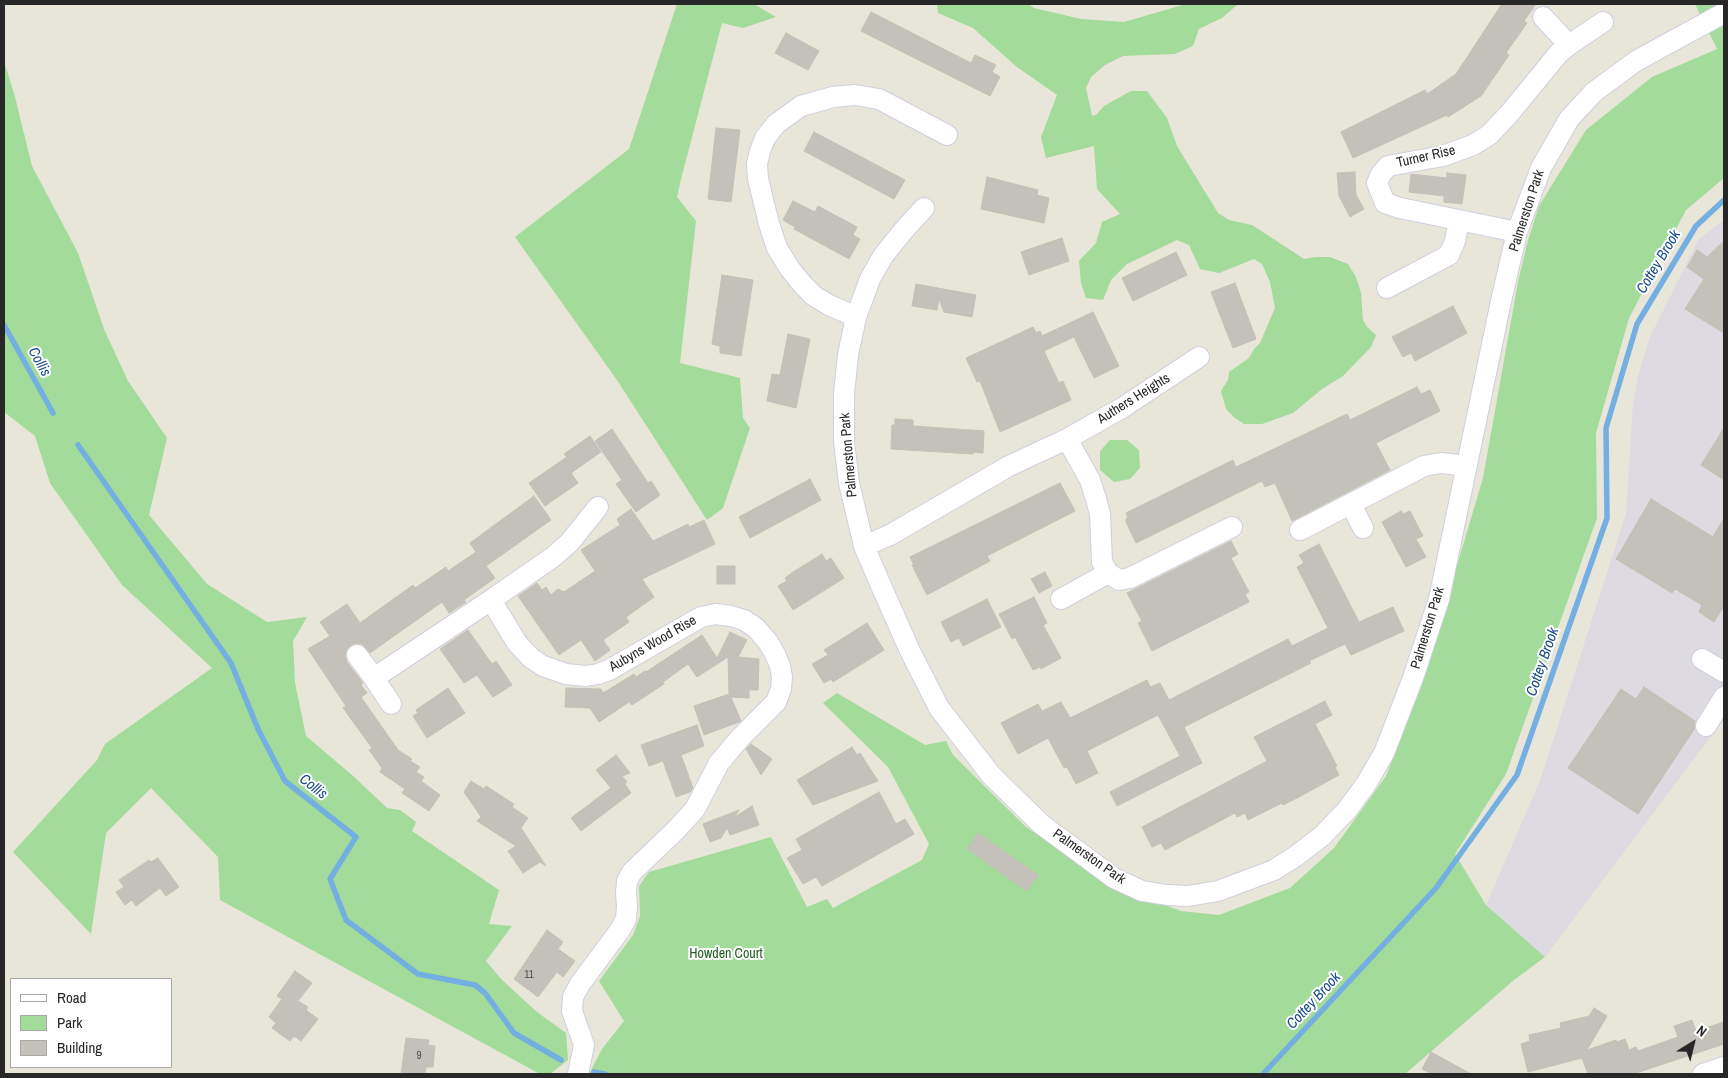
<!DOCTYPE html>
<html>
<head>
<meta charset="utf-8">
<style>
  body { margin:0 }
  #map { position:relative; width:1728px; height:1078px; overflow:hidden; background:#e8e5d9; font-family:"Archivo Narrow",sans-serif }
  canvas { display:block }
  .frame { position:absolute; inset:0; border:5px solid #272727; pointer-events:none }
  .legend { position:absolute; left:10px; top:978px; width:162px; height:90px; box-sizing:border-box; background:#fff; border:1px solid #a9a9a9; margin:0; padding:6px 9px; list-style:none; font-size:15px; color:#272727 }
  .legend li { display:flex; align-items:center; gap:10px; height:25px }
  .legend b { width:25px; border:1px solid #a9a9a9 }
  .north { position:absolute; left:1668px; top:1018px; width:50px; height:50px; -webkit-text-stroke:4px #fff; paint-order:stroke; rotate:36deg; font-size:14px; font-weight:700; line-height:20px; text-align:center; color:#272727 }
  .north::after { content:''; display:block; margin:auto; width:18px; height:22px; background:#272727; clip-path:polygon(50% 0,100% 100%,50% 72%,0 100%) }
</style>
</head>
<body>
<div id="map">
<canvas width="1728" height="1078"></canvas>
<div class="frame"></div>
<ul class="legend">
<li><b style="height:6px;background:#fff"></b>Road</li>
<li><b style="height:14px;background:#a3db9a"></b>Park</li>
<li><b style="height:14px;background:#c3c1b9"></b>Building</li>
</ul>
<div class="north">N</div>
</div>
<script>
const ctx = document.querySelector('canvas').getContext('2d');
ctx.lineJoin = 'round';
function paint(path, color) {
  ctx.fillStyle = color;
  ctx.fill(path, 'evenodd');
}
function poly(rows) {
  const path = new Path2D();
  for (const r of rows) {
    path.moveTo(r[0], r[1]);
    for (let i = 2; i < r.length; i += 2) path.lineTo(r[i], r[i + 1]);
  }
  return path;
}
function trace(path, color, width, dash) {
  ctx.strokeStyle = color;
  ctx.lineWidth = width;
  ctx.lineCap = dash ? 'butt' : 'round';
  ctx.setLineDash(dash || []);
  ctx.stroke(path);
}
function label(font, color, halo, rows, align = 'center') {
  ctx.font = font + ' "Archivo Narrow",sans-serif';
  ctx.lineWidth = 4;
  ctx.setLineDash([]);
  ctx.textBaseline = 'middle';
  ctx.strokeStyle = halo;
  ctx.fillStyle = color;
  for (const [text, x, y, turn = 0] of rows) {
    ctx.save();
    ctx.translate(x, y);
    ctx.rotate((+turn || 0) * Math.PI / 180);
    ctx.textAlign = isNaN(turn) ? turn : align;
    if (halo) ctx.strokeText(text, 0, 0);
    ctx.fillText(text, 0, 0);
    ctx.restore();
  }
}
const industrial = poly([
  [1724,220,1724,719,1545,957,1486,905,1540,781,1626,514,1633,404,1638,376,1650,337,1699,239]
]);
const green = poly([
  [677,4,754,4,776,17,743,28,722,23,681,179,677,197,696,221,680,363,740,378,743,418,750,428,723,508,707,520,617,380,515,237,629,149],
  [937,4,1028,4,1034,8,1081,19,1124,22,1186,4,1238,4,1222,18,1199,29,1193,46,1175,54,1123,56,1105,65,1091,77,1086,88,1092,116,1096,115,1104,106,1131,91,1147,91,1167,118,1177,146,1218,213,1229,220,1252,225,1304,259,1315,257,1330,257,1348,264,1356,277,1361,293,1363,320,1367,327,1376,335,1371,347,1343,376,1322,389,1293,413,1262,424,1244,424,1235,418,1226,409,1221,391,1228,380,1229,372,1249,358,1254,349,1260,343,1275,308,1270,282,1262,264,1254,259,1219,273,1200,269,1189,245,1177,240,1127,264,1111,280,1103,300,1086,298,1081,283,1079,261,1096,243,1102,222,1120,214,1097,189,1094,146,1046,158,1041,137,1057,95,1017,67,973,28,938,13],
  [1695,4,1724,4,1724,178,1686,210,1629,318,1596,433,1597,518,1506,774,1455,854,1486,905,1545,957,1514,980,1405,1074,589,1074,602,1049,624,1021,599,981,633,935,640,916,639,886,649,872,771,837,807,907,827,899,833,908,922,860,929,844,888,767,823,703,837,693,925,745,946,741,953,755,1026,827,1113,886,1181,911,1219,915,1290,888,1334,848,1386,776,1422,683,1483,478,1518,282,1528,240,1539,206,1586,130,1652,77,1717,49],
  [4,61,15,97,32,166,78,253,104,329,128,381,167,438,149,515,207,584,267,622,307,617,293,641,295,683,306,736,352,775,387,808,400,810,416,822,412,831,499,890,489,924,512,926,486,961,502,980,537,1012,566,1033,568,1060,550,1074,540,1074,220,900,218,857,151,788,106,833,91,934,13,852,97,760,105,744,212,668,122,585,50,483,35,436,4,412],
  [1110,440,1127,440,1139,450,1140,468,1130,479,1114,482,1100,470,1100,451]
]);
const stream = poly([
  [4,325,53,413],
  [78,445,231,663,258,729,285,781,356,837,330,879,346,920,418,974,475,985,485,993,514,1033,561,1060],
  [594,1072,605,1074],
  [1263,1074,1436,888,1517,775,1607,518,1606,428,1637,324,1696,226,1724,200]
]);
const building = poly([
  [1502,4,1536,4,1524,21,1527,23,1506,53,1509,55,1481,96,1448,117,1447,115,1353,158,1341,132,1425,90,1427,94,1456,74,1502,4],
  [871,12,971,63,975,55,996,65,992,72,1000,77,990,96,861,31,871,12],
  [786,33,819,51,808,70,775,53,786,33],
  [716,128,740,130,731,202,708,199,716,128],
  [814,132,905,180,894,199,804,151,814,132],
  [1355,172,1356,195,1364,209,1350,217,1339,196,1337,173,1355,172],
  [1447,173,1466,175,1462,204,1444,202,1444,196,1409,192,1411,174,1447,178,1447,173],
  [987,177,1038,190,1037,195,1049,198,1044,223,981,209,987,177],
  [793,201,815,212,818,206,857,227,853,235,860,239,849,259,794,229,795,227,783,220,793,201],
  [1062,238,1069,261,1029,275,1021,252,1062,238],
  [1724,241,1724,333,1685,309,1704,279,1687,267,1697,250,1707,257,1724,241],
  [1176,252,1187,275,1133,301,1122,278,1176,252],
  [722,275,753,280,741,356,720,353,720,346,712,344,722,275],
  [1235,283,1256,339,1233,348,1211,292,1235,283],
  [916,284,976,295,972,317,944,312,939,299,937,310,912,306,916,284],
  [1453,306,1467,333,1415,361,1411,353,1403,357,1392,337,1453,306],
  [1093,312,1119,366,1094,378,1074,337,1044,351,1059,383,1063,381,1071,400,1000,432,980,381,977,382,966,358,1033,327,1036,333,1040,331,1042,336,1093,312],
  [788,334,810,339,796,408,767,401,772,374,780,375,788,334],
  [1417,387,1421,394,1430,390,1440,411,1376,443,1390,470,1292,521,1275,483,1265,487,1262,481,1136,543,1126,522,1126,519,1128,518,1126,513,1233,460,1236,467,1347,414,1350,420,1417,387],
  [895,419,913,420,913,426,984,431,983,453,973,452,973,454,891,449,892,425,895,425,895,419],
  [1724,428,1724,480,1701,465,1724,428],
  [612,429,648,483,651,481,660,495,636,512,616,484,622,480,595,441,612,429],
  [590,436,601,452,571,473,578,483,545,506,529,483,567,457,564,454,590,436],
  [810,479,821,500,750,538,739,517,810,479],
  [1060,483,1075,511,987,556,990,561,927,595,912,565,914,565,910,557,1060,483],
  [534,496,551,520,486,566,495,578,464,600,466,602,449,613,442,602,370,653,362,644,356,643,350,646,346,651,345,656,347,662,363,683,361,685,367,693,361,697,398,750,412,759,410,761,420,767,416,772,424,777,421,781,440,795,429,811,402,793,405,789,380,772,382,768,369,750,372,748,343,708,346,706,308,649,330,636,320,622,347,604,360,623,413,585,415,588,446,567,448,571,476,552,470,543,534,496],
  [1651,499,1713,537,1724,518,1724,606,1714,622,1699,612,1702,605,1675,589,1672,593,1616,559,1651,499],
  [631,509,653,541,688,524,689,527,704,520,715,544,642,579,654,597,626,617,629,622,603,640,610,650,595,661,581,640,559,655,518,596,537,583,542,590,546,587,551,595,558,589,564,592,595,571,581,550,620,525,617,519,631,509],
  [1401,511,1403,514,1410,511,1423,536,1416,539,1426,557,1406,567,1382,522,1401,511],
  [1231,541,1238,554,1231,558,1249,592,1245,594,1249,602,1152,651,1138,623,1142,621,1127,593,1231,541],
  [1319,544,1359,622,1393,607,1404,631,1351,655,1345,644,1309,661,1311,663,1184,727,1202,763,1117,806,1110,792,1180,756,1158,715,1087,751,1098,773,1076,784,1067,767,1064,768,1048,738,1018,754,1001,723,1038,704,1042,711,1061,702,1070,718,1147,680,1150,687,1160,683,1169,700,1288,639,1292,646,1328,628,1297,567,1304,563,1299,555,1319,544],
  [822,554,826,561,831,558,844,578,793,610,778,586,787,581,785,578,793,572,822,554],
  [717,566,735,566,735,584,717,584,717,566],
  [1045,572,1052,586,1039,593,1031,579,1045,572],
  [1034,597,1047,623,1043,625,1061,658,1041,669,1040,667,1033,670,1015,637,1012,639,999,614,1034,597],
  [987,599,1001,627,963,646,959,638,951,642,941,622,987,599],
  [867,623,884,650,833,682,831,679,824,683,812,664,828,655,824,650,867,623],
  [468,630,492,664,496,661,512,685,493,697,477,675,464,683,440,649,468,630],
  [730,632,747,640,738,657,759,659,758,690,749,690,749,698,731,697,741,721,739,722,704,735,694,706,729,694,728,657,697,677,688,664,663,682,664,684,632,705,629,702,599,722,590,708,565,707,566,688,601,689,603,693,634,674,636,677,645,671,646,672,702,635,717,658,730,632],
  [1644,687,1695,721,1695,728,1638,814,1568,768,1621,689,1636,699,1644,687],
  [448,688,465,713,427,738,413,716,418,713,416,710,448,688],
  [1325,701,1332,715,1315,724,1337,766,1335,767,1339,775,1299,797,1283,805,1282,803,1248,820,1245,813,1237,817,1235,813,1165,850,1161,843,1152,847,1142,827,1267,761,1254,737,1325,701],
  [697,725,704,746,681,755,693,788,690,792,676,797,663,761,649,766,641,745,697,725],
  [751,744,772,759,761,775,746,749,751,744],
  [852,747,857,755,860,753,878,781,813,805,797,780,852,747],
  [616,755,630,773,622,776,627,782,625,784,631,793,581,831,571,818,611,788,596,770,616,755],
  [471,781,484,789,486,786,514,804,512,807,528,818,521,828,546,866,540,862,523,873,508,851,516,846,477,821,481,817,464,792,471,781],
  [879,792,896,824,905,819,914,834,822,886,816,877,803,884,787,858,802,850,796,839,879,792],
  [752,806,759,825,730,835,727,828,721,838,710,842,703,824,739,810,735,817,752,806],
  [978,833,1038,875,1027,891,967,849,978,833],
  [158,858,179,887,166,896,160,888,136,906,132,900,125,905,116,892,124,887,119,880,149,860,151,862,158,858],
  [547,930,563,942,558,949,575,961,563,977,557,972,538,997,514,979,547,930],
  [295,971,312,983,298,1001,308,1007,306,1010,318,1019,301,1041,294,1036,290,1041,272,1028,276,1023,269,1017,282,999,277,996,295,971],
  [1594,1008,1607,1016,1587,1050,1616,1040,1617,1042,1625,1039,1629,1050,1636,1047,1638,1051,1678,1037,1674,1026,1692,1020,1696,1031,1724,1022,1724,1044,1633,1074,1588,1074,1582,1058,1528,1072,1521,1044,1530,1041,1529,1035,1561,1028,1560,1023,1589,1016,1594,1008],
  [406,1038,429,1040,428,1045,435,1046,433,1067,426,1067,425,1074,401,1074,406,1038],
  [1431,1052,1471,1074,1432,1074,1422,1069,1431,1052]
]);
const minor = poly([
  [1543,17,1569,45],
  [924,208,904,230,883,256,870,279,856,317,848,355,844,394,844,442,849,483,864,546,882,588,910,651,939,708,991,775,1041,824,1114,878,1142,891,1167,895,1188,896,1218,891,1274,870,1296,856,1322,836,1347,810,1366,784,1384,753,1413,678,1439,599,1501,301,1517,232,1541,168,1569,119,1594,92,1636,61,1724,13],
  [1517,232,1400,208,1385,203,1377,183,1381,174,1388,166,1443,156,1473,145,1489,135,1509,114,1559,53,1569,45,1603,22],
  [1387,288,1449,255,1455,241,1459,220],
  [856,317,829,305,814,296,803,285,790,269,777,248,769,224,758,179,757,164,760,151,765,138,776,124,801,106,833,97,855,95,879,99,947,135],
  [1199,357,1122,408,1067,439,1090,480,1096,499,1100,514,1102,562,1108,573,1119,580,1130,578,1232,527],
  [1351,504,1363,528],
  [1300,530,1424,466,1441,463,1467,466],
  [864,546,890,535,1009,466,1067,439],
  [1061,599,1108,573],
  [357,655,374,678],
  [1702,659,1724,672],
  [391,704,374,678,491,600],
  [1706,726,1724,697],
  [578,1074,584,1045,572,1011,573,997,580,984,620,930,626,919,627,906,626,893,627,881,632,872,677,829,695,809,719,763,740,738,776,702,781,689,782,677,780,666,775,654,768,642,756,628,744,620,731,616,716,614,701,617,609,670,598,674,586,676,566,674,543,666,531,658,517,643,491,600,553,557,569,543,598,507],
  [1703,1074,1724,1067]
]);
const numberNames = [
  ["11",529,975],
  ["9",419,1056]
];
const streetNames = [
  ["Turner Rise",1426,157,-13],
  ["Palmerston Park",1527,211,-72],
  ["Authers Heights",1134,399,-32],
  ["Palmerston Park",849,455,-95],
  ["Palmerston Park",1428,628,-73],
  ["Aubyns Wood Rise",653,644,-30],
  ["Palmerston Park",1089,857,35]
];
const parkNames = [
  ["Howden Court",726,954]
];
const waterNames = [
  ["Cottey Brook",1659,262,-59],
  ["Collis",39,362,61],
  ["Cottey Brook",1543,662,-71],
  ["Collis",313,787,38],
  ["Cottey Brook",1314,1001,-47]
];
paint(industrial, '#dddae1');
paint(green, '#a3db9a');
trace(stream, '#74afe2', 5.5);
paint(building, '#c3c1b9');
trace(building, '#c3c1b3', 1);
trace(minor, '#cfcfdf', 22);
trace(minor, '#fff', 20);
label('11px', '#4e4e4c', null, numberNames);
label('14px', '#272727', '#fff', streetNames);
label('14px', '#205c1f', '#fff', parkNames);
label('italic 15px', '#184c89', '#fff', waterNames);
</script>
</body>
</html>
